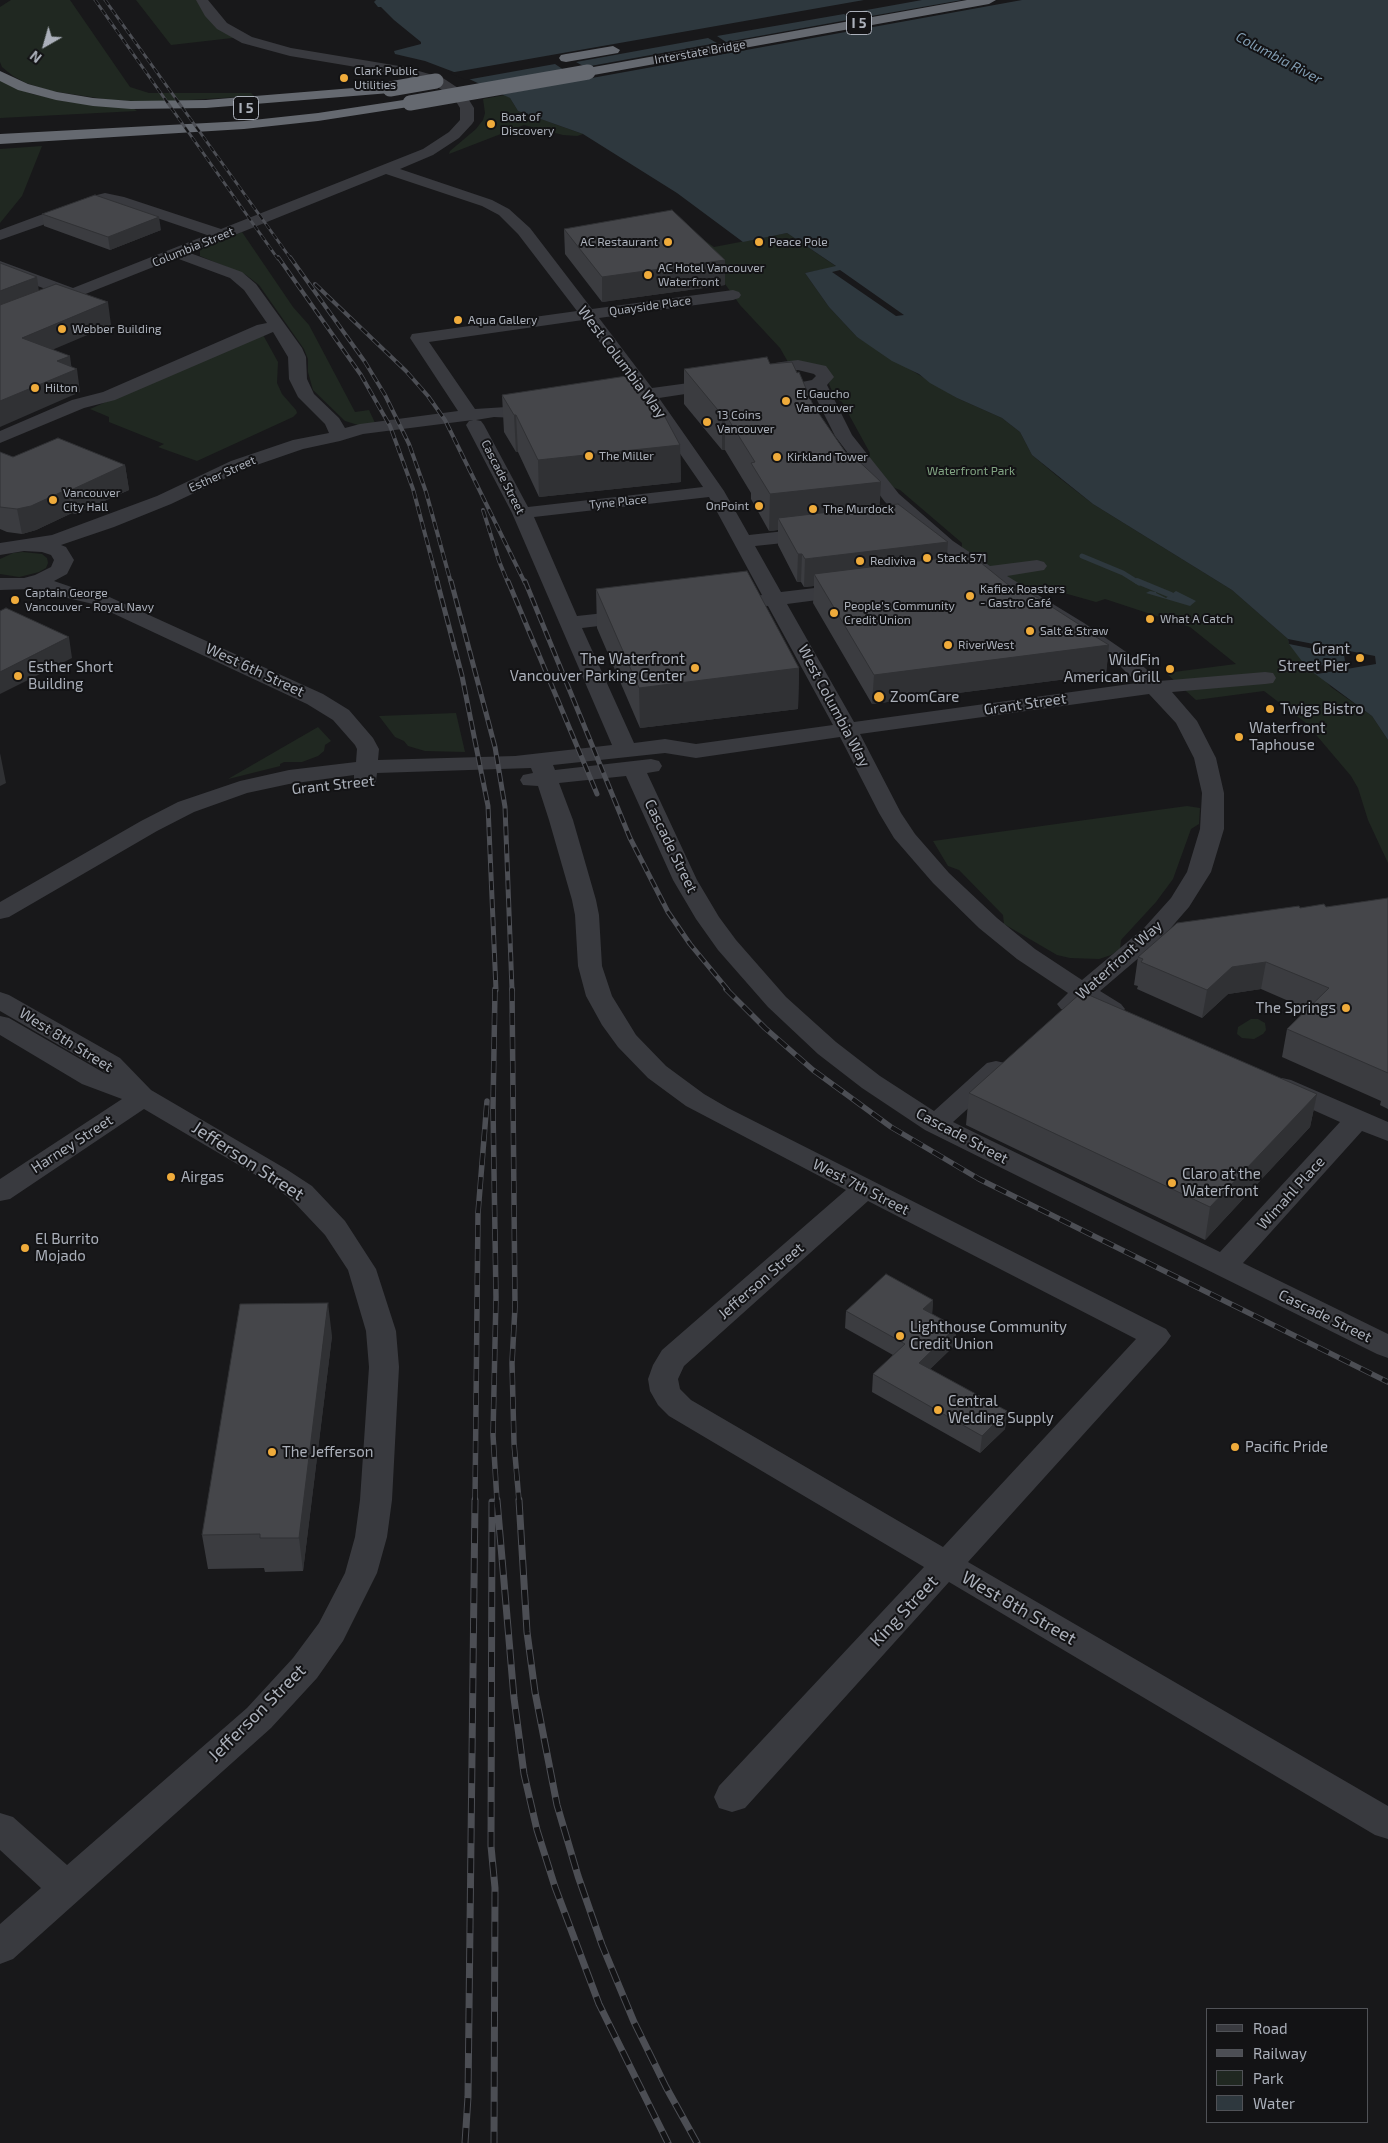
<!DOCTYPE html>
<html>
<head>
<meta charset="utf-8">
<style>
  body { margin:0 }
  #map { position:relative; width:1388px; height:2143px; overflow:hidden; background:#18181a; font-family:"Exo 2",sans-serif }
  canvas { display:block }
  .legend { position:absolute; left:1206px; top:2008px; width:162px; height:115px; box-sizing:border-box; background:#131315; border:1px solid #505257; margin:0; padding:6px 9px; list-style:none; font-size:15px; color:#abb0ba }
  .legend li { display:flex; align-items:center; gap:10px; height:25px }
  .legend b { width:25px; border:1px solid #505257 }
  .north { position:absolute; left:20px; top:20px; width:50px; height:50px; -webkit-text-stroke:4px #131315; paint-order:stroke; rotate:218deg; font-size:14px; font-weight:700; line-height:20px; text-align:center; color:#abb0ba }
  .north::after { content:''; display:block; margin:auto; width:18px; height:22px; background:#abb0ba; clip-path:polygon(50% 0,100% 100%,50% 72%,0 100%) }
</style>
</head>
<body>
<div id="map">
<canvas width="1388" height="2143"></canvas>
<ul class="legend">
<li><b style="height:6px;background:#393a3f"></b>Road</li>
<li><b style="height:6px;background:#4c4e54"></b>Railway</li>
<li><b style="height:14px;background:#202821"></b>Park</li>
<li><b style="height:14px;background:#2e383e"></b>Water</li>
</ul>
<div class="north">N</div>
</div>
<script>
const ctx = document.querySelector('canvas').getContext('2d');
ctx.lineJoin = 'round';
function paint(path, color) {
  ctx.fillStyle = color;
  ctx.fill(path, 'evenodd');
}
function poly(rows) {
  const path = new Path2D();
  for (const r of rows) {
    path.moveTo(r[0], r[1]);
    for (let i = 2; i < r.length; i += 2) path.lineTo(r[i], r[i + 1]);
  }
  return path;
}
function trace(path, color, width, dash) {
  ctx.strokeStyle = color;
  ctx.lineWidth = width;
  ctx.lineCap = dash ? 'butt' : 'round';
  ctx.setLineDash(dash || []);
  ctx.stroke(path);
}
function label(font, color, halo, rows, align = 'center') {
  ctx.font = font + ' "Exo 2",sans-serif';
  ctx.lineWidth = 4;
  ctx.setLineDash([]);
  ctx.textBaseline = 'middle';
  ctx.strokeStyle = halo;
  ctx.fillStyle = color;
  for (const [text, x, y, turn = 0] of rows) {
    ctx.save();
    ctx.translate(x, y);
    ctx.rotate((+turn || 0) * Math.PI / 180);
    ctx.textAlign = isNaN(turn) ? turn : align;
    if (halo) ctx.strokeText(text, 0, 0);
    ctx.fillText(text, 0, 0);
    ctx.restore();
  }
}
const green = poly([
  [11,0,70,0,130,87,149,93,251,93,254,96,157,102,111,100,51,91,26,83,13,76,2,67,0,62,0,7],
  [136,0,202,0,241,37,171,45],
  [0,78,11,86,32,94,69,102,133,108,137,111,0,118],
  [505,95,510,98,518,111,583,134,577,136,563,135,524,125,449,154,450,151,476,129,483,120,485,113,483,99],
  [42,146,22,196,0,223,0,149],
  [683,225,714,247,787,233,837,267,805,273,829,307,857,337,957,398,1002,418,1020,432,1032,455,1057,476,1093,504,1232,590,1288,639,1331,687,1372,716,1388,740,1388,863,1368,820,1358,788,1351,776,1306,723,1264,691,1196,700,1166,673,1236,664,1190,627,1105,599,1096,602,1046,588,1023,589,962,549,962,543,900,490,890,486,866,457,870,453,842,402,835,398,829,384,831,378,788,362,780,348,740,305],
  [242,232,293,307,309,325,355,412,369,410,376,425,358,425,345,421,313,390,308,372,308,359,304,349,259,285,246,275,200,256,200,250,204,248],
  [262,333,278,362,277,383,282,394,296,410,297,413,293,417,197,461,158,447,164,444,109,422,109,417,90,409],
  [23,552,42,554,47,558,48,563,46,568,39,572,19,577,0,574,0,559,13,553],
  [456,713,465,752,425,751,408,746,404,741,395,737,379,716],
  [318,727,331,741,325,745,324,751,318,756,302,762,284,762,280,764,280,766,228,779],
  [1187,806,1200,808,1199,824,1191,829,1173,879,1156,902,1121,940,1120,949,1111,955,1099,959,1070,958,1057,955,1004,924,1003,915,959,870,948,866,933,841],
  [1251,1019,1258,1019,1265,1023,1266,1030,1263,1034,1254,1039,1242,1038,1237,1034,1238,1027]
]);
const water = poly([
  [376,0,1388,0,1388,740,1372,716,1307,668,1289,644,1288,639,1232,590,1093,504,1032,455,1020,432,1002,418,957,398,930,383,919,374,892,361,857,337,829,307,805,273,836,266,787,233,743,242,677,193,583,134,518,111,510,98,454,72,425,61,395,54,394,51,421,44,421,42,394,20,381,7,378,7,374,2],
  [1150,591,1156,592,1156,593,1166,598,1176,591,1196,601,1190,606,1146,593]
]);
const pier = poly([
  [864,0,922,0,850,13,860,18,962,0,1022,0,498,95,564,70,555,64,466,80,449,73],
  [844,14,853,19,726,42,717,36],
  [708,38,717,43,585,67,576,62],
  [840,270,904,315,896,316,832,272],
  [1288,639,1375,656,1376,664,1317,674,1307,668,1345,661,1344,655,1289,644]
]);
const streamFar1 = poly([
  [1082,556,1123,573,1139,583]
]);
const stream = poly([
  [1137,581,1171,595]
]);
const minor = poly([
  [196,0,208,0,227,23,252,37,291,48,405,67,443,78,464,92,474,108,474,121,472,124,459,138,433,155,400,169,492,200,509,209,530,228,592,309,733,290,739,292,741,295,739,298,733,300,599,318,652,388,718,379,724,380,727,384,724,388,718,389,659,398,724,491,749,535,812,528,819,530,822,534,819,538,812,540,755,546,781,592,848,584,855,586,858,590,855,594,848,596,787,604,854,722,1137,683,1118,664,1070,631,983,579,974,577,972,572,939,549,885,502,835,436,812,390,802,392,784,391,767,384,762,376,763,373,775,363,781,362,798,360,826,366,834,377,827,385,852,435,899,494,953,541,990,566,1037,560,1044,562,1047,566,1044,570,1007,576,1084,623,1132,656,1159,681,1265,672,1273,673,1276,678,1273,683,1265,684,1172,692,1197,721,1216,758,1224,793,1224,829,1211,872,1189,907,1162,938,1100,991,1121,1004,1125,1009,1121,1014,1112,1017,1103,1014,1086,1004,1079,1009,1070,1012,1061,1009,1057,1004,1068,993,1017,959,979,928,933,883,894,838,879,813,840,737,696,758,665,753,553,765,555,770,651,759,659,761,662,766,659,771,647,773,697,880,719,917,736,940,786,997,836,1042,880,1076,934,1111,987,1063,996,1061,1005,1063,1009,1069,1005,1075,953,1122,1220,1252,1340,1122,1273,1092,1269,1086,1273,1080,1282,1078,1291,1080,1388,1122,1388,1141,1362,1131,1243,1263,1388,1334,1388,1358,1377,1354,925,1130,862,1088,818,1054,768,1007,718,950,696,919,673,880,626,776,559,783,573,820,596,900,599,915,602,966,612,996,636,1035,666,1066,704,1094,728,1108,1166,1329,1171,1336,1166,1343,968,1562,1388,1806,1388,1839,1375,1835,949,1582,745,1808,732,1812,719,1808,714,1797,719,1786,924,1567,669,1416,658,1405,650,1391,648,1379,653,1365,662,1350,846,1190,686,1106,648,1078,618,1047,602,1025,586,996,578,966,575,915,572,900,549,820,538,786,523,785,520,780,523,775,533,773,531,768,377,773,376,781,373,786,365,788,357,786,354,781,354,775,289,784,247,793,194,812,157,831,9,917,0,919,0,902,141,821,178,802,240,781,289,770,356,762,357,749,355,745,333,720,307,704,93,604,30,589,0,590,0,578,24,578,35,575,51,567,54,560,51,555,42,552,24,551,0,555,0,543,52,535,157,496,231,461,293,440,329,433,325,424,298,397,289,379,288,357,273,332,115,400,84,408,0,443,0,431,72,400,103,392,257,325,267,323,244,290,230,278,176,258,0,328,0,317,59,294,0,272,0,261,73,288,207,235,116,204,105,203,0,240,0,230,89,197,105,193,124,197,221,229,423,149,449,132,460,120,460,108,454,98,433,84,398,74,290,56,242,43,217,29,205,16,196,0],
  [386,174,482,206,499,215,518,234,577,311,412,334,410,338,458,411,360,424,345,428,339,418,314,394,307,379,306,357,302,348,256,284,242,272,190,253,386,174],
  [583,320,636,390,627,392,624,396,627,400,633,401,643,400,703,487,528,507,484,425,481,421,476,420,494,417,516,418,544,414,547,410,544,406,538,405,475,409,429,342,583,320],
  [798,370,814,374,816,376,812,380,802,382,788,381,780,376,786,372,798,370],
  [473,420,469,421,466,425,512,513,612,745,515,756,378,760,379,749,373,738,349,710,323,694,105,595,83,591,54,581,67,574,74,560,66,547,61,545,114,527,171,504,245,469,303,449,340,441,363,434,473,420],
  [709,497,762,595,753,597,750,601,753,605,768,606,833,725,696,744,665,739,634,743,582,628,632,622,639,620,642,616,639,612,632,610,577,616,534,517,709,497],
  [1149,694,1176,723,1194,758,1202,793,1200,829,1187,872,1171,898,1144,928,1082,980,1035,949,997,918,949,873,915,834,901,813,860,734,1149,694],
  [868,1201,1136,1339,943,1547,691,1400,680,1389,678,1379,684,1366,868,1201],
  [0,992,9,995,120,1058,151,1090,286,1169,312,1186,345,1221,376,1269,396,1331,399,1367,392,1500,387,1537,377,1573,343,1641,317,1678,271,1728,13,1959,0,1964,0,1924,41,1888,0,1850,0,1813,13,1817,67,1865,247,1708,293,1658,319,1623,345,1573,355,1537,360,1500,369,1367,366,1331,348,1270,325,1235,292,1200,266,1181,144,1109,10,1199,0,1201,0,1179,122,1099,82,1084,0,1035,0,1016,9,1018,106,1074,102,1070,0,1011,0,992]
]);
const highway = poly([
  [967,0,996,0,989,4,588,76,583,75,581,72,583,69,588,68,967,0],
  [613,46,620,50,618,53,566,62,561,61,559,58,561,55,566,54,613,46],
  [0,71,28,84,57,92,93,98,131,101,206,100,390,85,395,86,397,89,395,92,390,93,206,108,131,109,93,106,56,100,18,90,0,81,0,71],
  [410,99,415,100,417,103,415,106,318,121,244,129,0,144,0,134,244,121,318,113,410,99]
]);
const railFar4 = poly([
  [95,0,278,259],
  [105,0,291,259]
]);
const railFar3 = poly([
  [278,257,361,375,390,426,413,489,438,583],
  [290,257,365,362,385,395,409,444,426,492,451,583],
  [315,284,406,371,428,396,445,420,525,583],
  [483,510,499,561,508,583]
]);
const railFar2 = poly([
  [437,581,462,676,488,806,496,990],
  [451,581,495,747,505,807,512,990],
  [508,581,597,794],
  [525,581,630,838,668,912,690,944,728,990]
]);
const railFar1 = poly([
  [495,989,493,1108,496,1297,493,1435,497,1501],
  [512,989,515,1307,512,1363,514,1443,519,1501],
  [726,989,765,1028,813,1070,891,1127,979,1179,1388,1382],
  [475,1501,478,1213,487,1101]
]);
const rail = poly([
  [497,1500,514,1698,524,1774,537,1830,555,1887,599,2004,668,2143],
  [519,1500,527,1632,535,1692,557,1805,578,1876,602,1945,634,2022,666,2087,697,2143],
  [492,1502,491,1846,495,1888,494,2143],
  [465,2143,468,2097,475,1500]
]);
const highwayBridge = poly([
  [390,89,436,81],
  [410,103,588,72]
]);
const wall = poly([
  [42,214,161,230,110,250,44,226],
  [564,229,725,285,602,302,565,254],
  [770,364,797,373,813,405,879,506,948,542,947,557,1017,592,1109,645,1106,674,872,704,813,603,814,586,804,587,801,582,797,582,778,545,778,530,769,531,751,499,751,493,725,450,722,450,684,404,684,369],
  [502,395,680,445,681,482,539,497,518,452,516,452,504,432],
  [0,452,13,457,125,465,129,490,75,514,72,513,36,530,22,534,7,532,0,529],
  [596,589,799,668,798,709,640,728,597,628],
  [1388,898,1388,1109,1380,1105,1381,1101,1282,1057,1287,1029,1307,1009,1261,989,1228,994,1202,1018,1137,989,1138,986,1134,985,1138,957,1300,908,1326,907],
  [969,1093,1317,1094,1310,1127,1205,1240,966,1125],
  [933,1300,932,1314,956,1327,955,1345,930,1369,1007,1411,1005,1429,980,1453,872,1392,873,1374,893,1355,845,1328,846,1311],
  [332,1336,303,1571,265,1572,264,1568,208,1569,202,1535]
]);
const shadedWall = poly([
  [159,217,161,230,110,250,108,237],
  [725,260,725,285,602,302,602,277],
  [37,277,40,299,0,315,0,291],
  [108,302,111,325,26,361,22,338],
  [70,356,72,371,77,369,80,392,0,427,0,401,57,361],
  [725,414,725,450,722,450,722,415],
  [514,415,516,415,518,452,516,452],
  [680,445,681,482,539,497,538,460],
  [125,465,129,490,75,514,71,490],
  [881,482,879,519,778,518,778,530,769,531,770,494],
  [68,489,72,513,36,530,22,534,17,509],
  [948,542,946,570,814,574,814,586,804,587,805,559],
  [798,554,802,554,801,582,797,582],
  [1080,625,1078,649,1109,645,1106,674,872,704,874,675],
  [69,637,72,658,0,694,0,672],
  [799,668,798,709,640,728,639,688],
  [0,753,6,783,0,786],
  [1266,962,1261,989,1228,994,1202,1018,1207,990,1232,967],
  [1317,1094,1310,1127,1205,1240,1210,1207],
  [933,1300,932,1317,923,1309],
  [328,1303,332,1336,303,1571,299,1538],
  [956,1327,955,1345,918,1381,919,1363],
  [1007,1411,1005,1429,980,1453,982,1436]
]);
const building = poly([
  [95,195,159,217,108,237,42,214,95,195],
  [672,210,725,260,602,277,564,229,672,210],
  [0,263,37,277,0,291,0,263],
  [56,284,108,302,22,338,70,356,57,361,77,369,0,401,0,305,56,284],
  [767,357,770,364,792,362,797,373,799,372,813,405,846,453,849,452,881,482,770,494,751,463,755,462,725,414,722,415,684,369,767,357],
  [633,375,665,417,680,445,538,460,516,415,514,415,502,395,633,375],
  [58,438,125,465,71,490,68,489,31,506,17,509,0,507,0,452,13,457,58,438],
  [898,504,948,542,805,559,802,554,798,554,778,518,898,504],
  [966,555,971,559,975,558,1017,592,1024,589,1080,625,1078,626,1109,645,874,675,814,574,966,555],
  [747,571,799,668,639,688,596,589,747,571],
  [6,608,69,637,0,672,0,611,6,608],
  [1388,898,1388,1073,1287,1029,1329,988,1266,962,1232,967,1207,990,1141,962,1143,959,1138,957,1177,923,1299,906,1300,908,1324,904,1326,907,1388,898],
  [1082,992,1317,1094,1210,1207,969,1093,1082,992],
  [886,1274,933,1300,923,1309,956,1327,919,1363,1007,1411,982,1436,873,1374,905,1344,846,1311,886,1274],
  [328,1303,299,1538,260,1538,260,1534,202,1535,240,1304,328,1303]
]);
const markers = [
  [344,78,5,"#efab3b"],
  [491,124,5,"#efab3b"],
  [668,242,5,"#efab3b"],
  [759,242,5,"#efab3b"],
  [648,275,5,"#efab3b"],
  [458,320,5,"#efab3b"],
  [62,329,5,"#efab3b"],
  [35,388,5,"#efab3b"],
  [786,401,5,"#efab3b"],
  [707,422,5,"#efab3b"],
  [589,456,5,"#efab3b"],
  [777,457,5,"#efab3b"],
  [53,500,5,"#efab3b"],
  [759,506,5,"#efab3b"],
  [813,509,5,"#efab3b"],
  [927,558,5,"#efab3b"],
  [860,561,5,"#efab3b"],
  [970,596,5,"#efab3b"],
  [15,600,5,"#efab3b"],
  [834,613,5,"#efab3b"],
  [1150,619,5,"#efab3b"],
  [1030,631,5,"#efab3b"],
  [948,645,5,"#efab3b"],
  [1360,658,5,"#efab3b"],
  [695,668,5,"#efab3b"],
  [1170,669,5,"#efab3b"],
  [18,676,5,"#efab3b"],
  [879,697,6,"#efab3b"],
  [1270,709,5,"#efab3b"],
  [1239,737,5,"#efab3b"],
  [1346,1008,5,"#efab3b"],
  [171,1177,5,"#efab3b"],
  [1172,1183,5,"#efab3b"],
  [25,1248,5,"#efab3b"],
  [900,1336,5,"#efab3b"],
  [938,1410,5,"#efab3b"],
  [1235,1447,5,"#efab3b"],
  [272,1452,5,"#efab3b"]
];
const farStreetnames = [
  ["Interstate Bridge",700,52,-10],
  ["Columbia Street",193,247,-22],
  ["Quayside Place",650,306,-8],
  ["Esther Street",222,474,-24],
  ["Cascade Street",503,477,63],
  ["Tyne Place",618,502,-6]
];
const farPoinames = [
  ["Clark Public",354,71],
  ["Utilities",354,85],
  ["Boat of",501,117],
  ["Discovery",501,131],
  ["AC Restaurant",658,242,"right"],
  ["Peace Pole",769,242],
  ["AC Hotel Vancouver",658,268],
  ["Waterfront",658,282],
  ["Aqua Gallery",468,320],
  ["Webber Building",72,329],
  ["Hilton",45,388],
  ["El Gaucho",796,394],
  ["Vancouver",796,408],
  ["13 Coins",717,415],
  ["Vancouver",717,429],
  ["The Miller",599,456],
  ["Kirkland Tower",787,457],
  ["Vancouver",63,493],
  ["City Hall",63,507],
  ["OnPoint",749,506,"right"],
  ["The Murdock",823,509],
  ["Stack 571",937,558],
  ["Rediviva",870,561],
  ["Kafiex Roasters",980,589],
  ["- Gastro Café",980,603],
  ["Captain George",25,593],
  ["Vancouver - Royal Navy",25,607],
  ["People's Community",844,606],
  ["Credit Union",844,620],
  ["What A Catch",1160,619],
  ["Salt & Straw",1040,631],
  ["RiverWest",958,645]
];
const farParknames = [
  ["Waterfront Park",971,471]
];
const shields = [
  [859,23,25],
  [246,108,25]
];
const shieldNames = [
  ["I 5",859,23],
  ["I 5",246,108]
];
const farWaternames = [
  ["Columbia River",1279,58,28]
];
const streetNames = [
  ["West Columbia Way",622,362,53],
  ["West 6th Street",255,670,25],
  ["Grant Street",1025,704,-8],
  ["West Columbia Way",834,706,62],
  ["Grant Street",333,785,-6],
  ["Cascade Street",671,846,64],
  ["Waterfront Way",1119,960,-42],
  ["West 8th Street",66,1040,32],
  ["Cascade Street",962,1136,28],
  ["Harney Street",72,1144,-33],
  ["West 7th Street",861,1187,27],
  ["Wimahl Place",1291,1193,-48],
  ["Jefferson Street",761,1281,-41],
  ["Cascade Street",1325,1316,26]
];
const poiNames = [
  ["Grant",1350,649,"right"],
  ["Street Pier",1350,666,"right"],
  ["The Waterfront",685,659,"right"],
  ["Vancouver Parking Center",685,676,"right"],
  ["WildFin",1160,660,"right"],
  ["American Grill",1160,677,"right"],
  ["Esther Short",28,667],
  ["Building",28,684],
  ["ZoomCare",890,697],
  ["Twigs Bistro",1280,709],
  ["Waterfront",1249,728],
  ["Taphouse",1249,745],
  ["The Springs",1336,1008,"right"],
  ["Claro at the",1182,1174],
  ["Waterfront",1182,1191],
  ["Airgas",181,1177],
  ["El Burrito",35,1239],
  ["Mojado",35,1256],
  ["Lighthouse Community",910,1327],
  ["Credit Union",910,1344],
  ["Central",948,1401],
  ["Welding Supply",948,1418],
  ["Pacific Pride",1245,1447],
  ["The Jefferson",282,1452]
];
const nearStreetnames = [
  ["Jefferson Street",248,1161,33],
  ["West 8th Street",1019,1608,30],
  ["King Street",904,1611,-47],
  ["Jefferson Street",257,1713,-45]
];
paint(green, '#202821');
paint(water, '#2e383e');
paint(pier, '#18181a');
trace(streamFar1, '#2e383e', 5);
trace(stream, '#2e383e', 6);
paint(minor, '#393a3f');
paint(highway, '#656970');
trace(railFar4, '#4c4e54', 3);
trace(railFar3, '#4c4e54', 4);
trace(railFar2, '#4c4e54', 5);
trace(railFar1, '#4c4e54', 5.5);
trace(rail, '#4c4e54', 7);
trace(railFar4, '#131315', 2, [6]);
trace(railFar3, '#131315', 2.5, [8]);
trace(railFar2, '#131315', 3, [9]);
trace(railFar1, '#131315', 4, [12]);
trace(rail, '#131315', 5, [15]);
trace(highwayBridge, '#656970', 15);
paint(wall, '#3b3c40');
paint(shadedWall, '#303134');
paint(building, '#45464a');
trace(building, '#303134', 1);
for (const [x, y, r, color] of markers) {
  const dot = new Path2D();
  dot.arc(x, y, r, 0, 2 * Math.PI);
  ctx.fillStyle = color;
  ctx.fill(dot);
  trace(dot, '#131315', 2);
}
label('12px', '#abb0ba', '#131315', farStreetnames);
label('12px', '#abb0ba', '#131315', farPoinames, 'left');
label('12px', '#82a483', '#131315', farParknames);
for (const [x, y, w] of shields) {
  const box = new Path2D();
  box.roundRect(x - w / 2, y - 11.5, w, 23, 4);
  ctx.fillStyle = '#131315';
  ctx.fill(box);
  trace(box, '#abb0ba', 1);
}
label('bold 14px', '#abb0ba', null, shieldNames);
label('italic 14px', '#839fb4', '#131315', farWaternames);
label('15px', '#abb0ba', '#131315', streetNames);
label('15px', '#abb0ba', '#131315', poiNames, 'left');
label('18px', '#abb0ba', '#131315', nearStreetnames);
</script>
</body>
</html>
